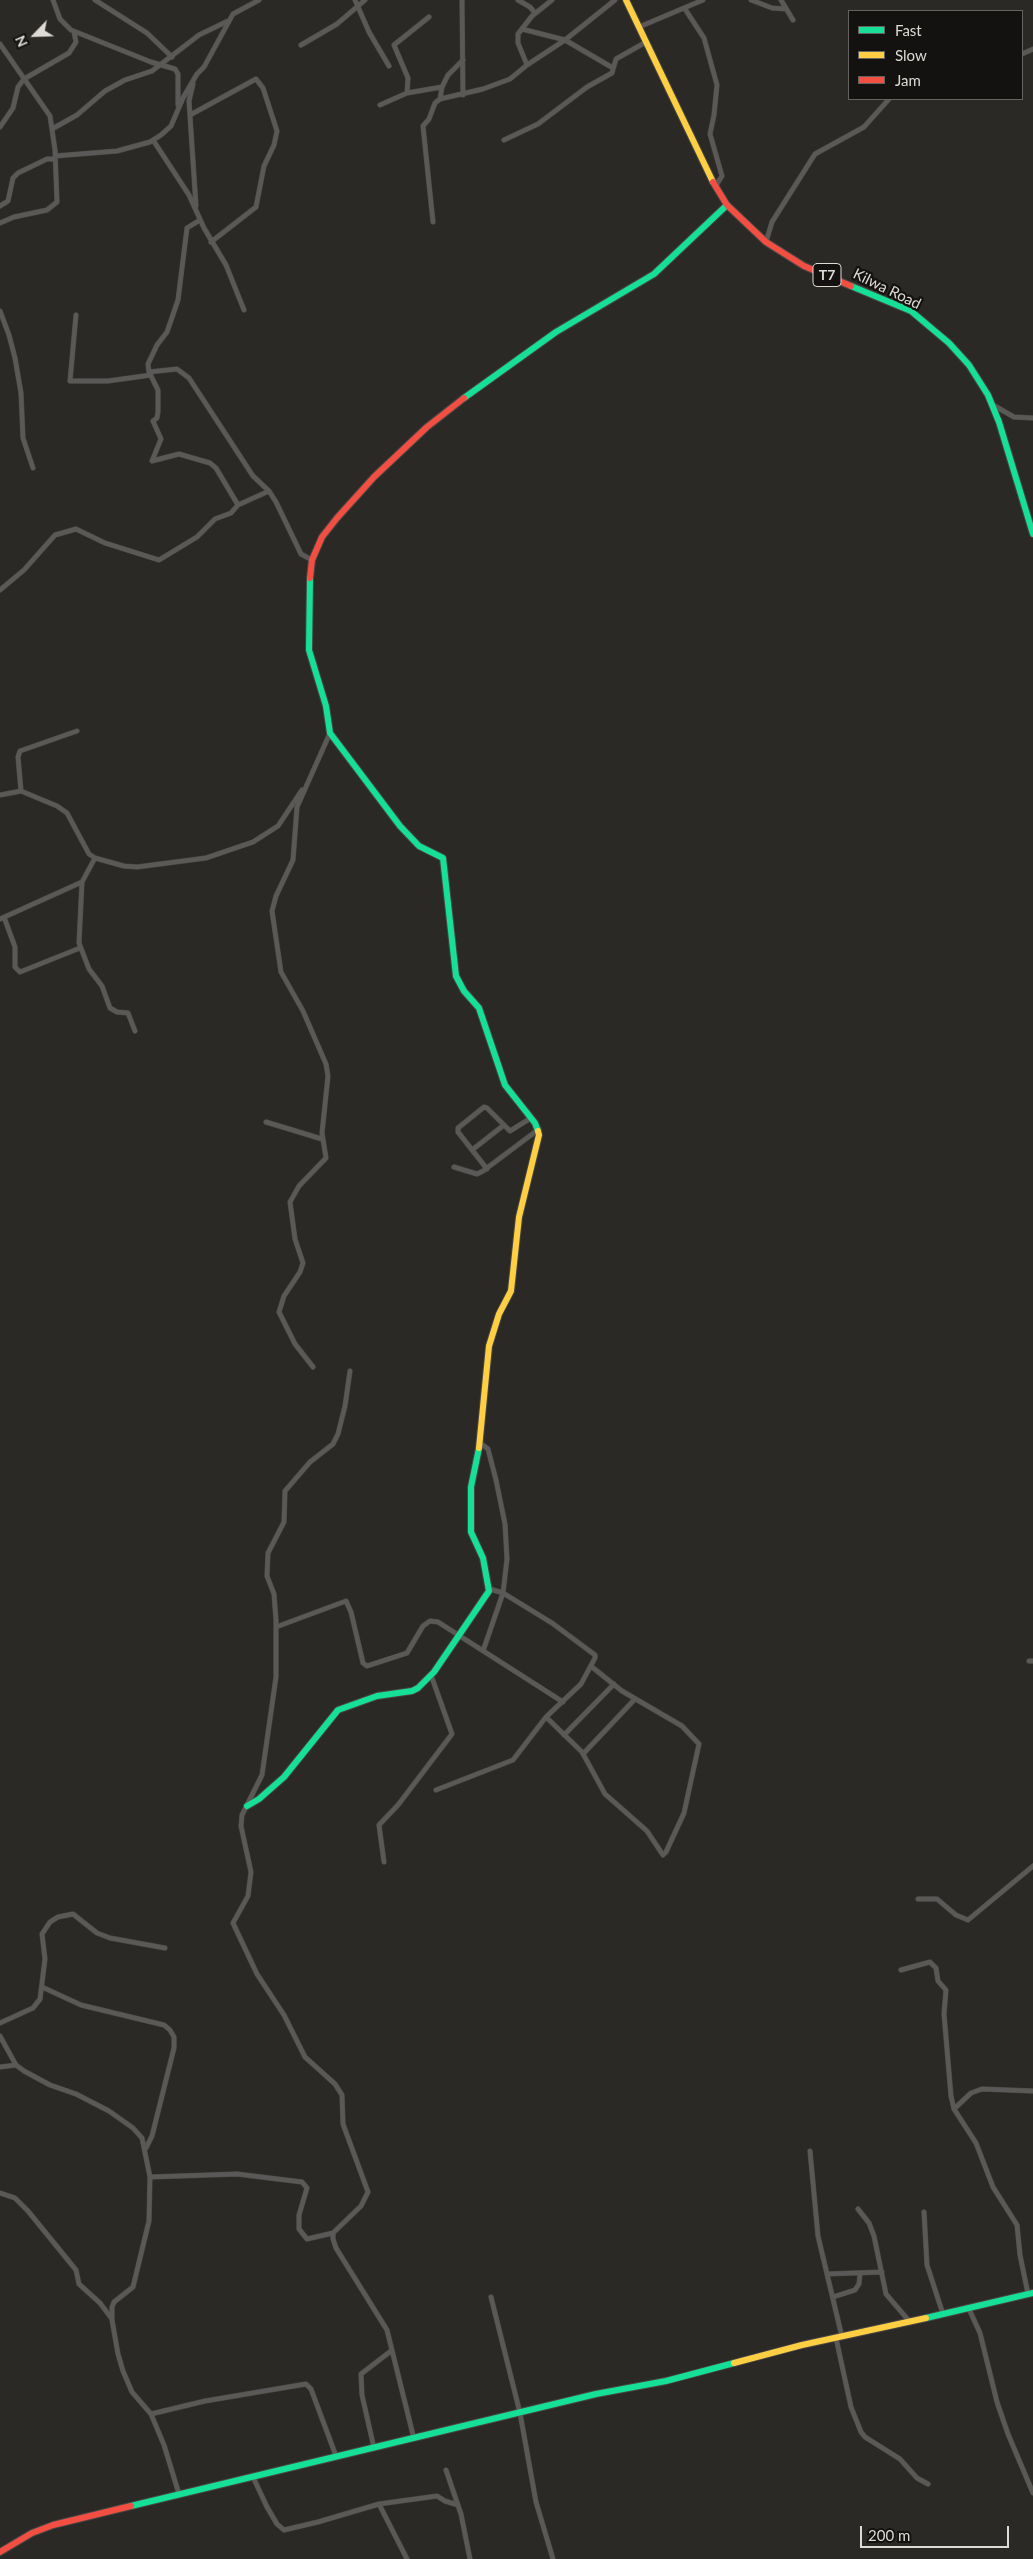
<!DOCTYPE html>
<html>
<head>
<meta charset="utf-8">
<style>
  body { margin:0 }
  #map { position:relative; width:1033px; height:2559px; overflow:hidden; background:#2b2926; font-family:Lato,sans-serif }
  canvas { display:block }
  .legend { position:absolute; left:848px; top:10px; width:175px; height:90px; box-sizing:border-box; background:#141210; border:1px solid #656260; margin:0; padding:6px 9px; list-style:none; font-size:15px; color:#dedbd7 }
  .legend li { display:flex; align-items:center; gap:10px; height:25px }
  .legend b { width:25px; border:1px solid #656260 }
  .north { position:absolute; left:10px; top:10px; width:50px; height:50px; -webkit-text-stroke:4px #141210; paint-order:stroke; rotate:246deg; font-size:14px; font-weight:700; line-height:20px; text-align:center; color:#dedbd7 }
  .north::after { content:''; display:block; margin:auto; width:18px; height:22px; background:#dedbd7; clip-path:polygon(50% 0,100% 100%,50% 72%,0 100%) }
  .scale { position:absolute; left:860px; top:2526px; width:149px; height:22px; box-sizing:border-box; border:2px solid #dedbd7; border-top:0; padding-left:6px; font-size:15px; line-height:18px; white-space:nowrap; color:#dedbd7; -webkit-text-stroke:4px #141210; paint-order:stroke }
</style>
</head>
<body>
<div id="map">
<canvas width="1033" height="2559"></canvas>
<ul class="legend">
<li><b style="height:6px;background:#16e098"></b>Fast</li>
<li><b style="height:6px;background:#ffcf43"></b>Slow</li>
<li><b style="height:6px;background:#f24e42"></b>Jam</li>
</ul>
<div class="north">N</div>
<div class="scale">200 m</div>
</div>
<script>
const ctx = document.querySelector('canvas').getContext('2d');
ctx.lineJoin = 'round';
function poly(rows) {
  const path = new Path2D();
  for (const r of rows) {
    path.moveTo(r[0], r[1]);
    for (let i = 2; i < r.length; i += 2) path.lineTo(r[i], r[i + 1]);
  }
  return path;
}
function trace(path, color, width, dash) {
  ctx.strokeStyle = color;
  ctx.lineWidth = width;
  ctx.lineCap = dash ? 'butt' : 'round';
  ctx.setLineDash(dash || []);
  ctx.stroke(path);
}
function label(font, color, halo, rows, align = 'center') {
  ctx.font = font + ' Lato,sans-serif';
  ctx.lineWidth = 4.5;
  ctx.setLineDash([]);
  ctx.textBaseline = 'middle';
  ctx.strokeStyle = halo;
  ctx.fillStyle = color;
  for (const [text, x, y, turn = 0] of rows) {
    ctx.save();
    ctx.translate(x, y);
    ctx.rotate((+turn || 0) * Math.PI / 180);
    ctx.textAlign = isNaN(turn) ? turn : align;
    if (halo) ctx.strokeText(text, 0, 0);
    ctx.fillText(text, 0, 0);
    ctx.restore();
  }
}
const street = poly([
  [53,0,60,19,71,30,151,62,175,69,178,74,178,105],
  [95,0,147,33,172,57],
  [355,0,369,32,389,66],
  [462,0,463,95],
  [518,0,530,7,535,13],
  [751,0,772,8,786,9],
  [781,0,793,20],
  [685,9,704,38,717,85,714,115,710,134,722,176,715,187],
  [639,27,703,0],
  [522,29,565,40,613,68],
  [0,44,50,116,55,150,57,202,47,210,14,217,0,223],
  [301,45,337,24,365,0],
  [1022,54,1033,49],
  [527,65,518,43,518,34,532,16,552,0],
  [193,84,189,101,196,206],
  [407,93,408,78,394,45,429,17],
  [440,99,442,87,448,75,463,60],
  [380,105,407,93,442,87],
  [190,115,256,79,263,88,277,131,274,145,264,166,256,207,211,242],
  [0,127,13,108,18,87,24,79,69,53,76,42,74,32],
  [52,129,77,115,105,91,125,80,152,71,199,35,228,21],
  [153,140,189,195,204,228,226,265,244,310],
  [504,140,538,124,587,87,612,73,616,59,646,42],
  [55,156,117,151,150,142,161,135,171,126,183,98,197,74,204,67,233,14,259,0],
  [0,206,8,201,13,178,18,173,47,159,55,159],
  [200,220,187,228,178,300,167,332,157,345,148,364,149,372,158,390,158,412,157,418,153,421,161,439,152,461,179,454,210,463,216,468,238,505],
  [433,222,423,126,429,119,435,103,440,99,483,89,510,79,527,65,565,40,615,0],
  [766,242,772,222,815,154,864,127,889,99],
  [0,311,9,335,15,358,21,393,23,438,33,468],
  [76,315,70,381,108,381,151,375],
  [149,372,177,369,189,378,253,476,269,491,276,502,301,554,312,560],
  [993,405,1014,417,1033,418],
  [0,590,24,570,55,535,76,529,105,543,159,560,197,537,215,519,231,513,238,505,269,491],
  [21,791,18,757,20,751,77,731],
  [0,795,21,791,57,806,67,813,89,854,95,858,124,866,137,867,206,858,253,842,278,826,302,790],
  [95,858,82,882,79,943,89,969,102,986,110,1008,117,1012,128,1013,135,1031],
  [4,917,15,947,15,967,20,972,80,948],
  [0,919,82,882],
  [266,1122,322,1139],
  [472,1150,504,1125],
  [454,1167,477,1174,483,1171,539,1129],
  [487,1169,458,1132,458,1128,484,1107,487,1108,510,1131,531,1118],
  [313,1367,295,1344,279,1312,284,1296,300,1272,303,1263,295,1239,290,1202,299,1186,326,1158,322,1133,328,1076,326,1064,303,1011,281,972,272,911,276,896,293,860,297,807,330,733],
  [350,1371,345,1406,338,1434,333,1444,310,1462,285,1491,284,1522,268,1553,267,1576,274,1594,276,1620,276,1677,262,1775,242,1815,241,1826,251,1872,248,1896,233,1923,257,1974,284,2015,305,2057,335,2084,342,2095,343,2124,368,2192,361,2206,333,2233,333,2239,336,2248,387,2330,414,2439],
  [479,1442,488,1449,496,1480,505,1524,507,1559,503,1593,483,1651],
  [276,1627,346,1601,351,1612,363,1663,367,1666,407,1653,423,1626,430,1621,438,1622,563,1702],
  [1029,1661,1033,1661],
  [546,1717,582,1752,605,1794,647,1831,663,1855,666,1852,684,1813,699,1744,682,1726,622,1691,592,1667],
  [564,1735,614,1684],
  [583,1754,635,1699],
  [436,1790,513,1760,546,1717,581,1684,595,1658,595,1655,552,1623,503,1593,490,1589],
  [384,1862,379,1825,398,1805,452,1734,431,1675],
  [918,1899,937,1899,956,1915,968,1920,1033,1866],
  [901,1970,930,1962,936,1968,938,1981,946,1990,944,2014,951,2096,954,2109,976,2143,993,2187,1017,2225,1020,2255,1028,2294],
  [42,1987,81,2005,164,2025,170,2030,174,2037,174,2048,152,2136,146,2148],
  [0,2023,33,2008,40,1999,45,1959,42,1934,50,1922,58,1917,73,1914,97,1933,110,1938,165,1948],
  [0,2036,16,2065,24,2071,50,2085,76,2094,109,2111,133,2128,142,2138,150,2177,149,2221,133,2287,114,2302,112,2307,112,2320,118,2354,123,2371,132,2392,151,2414,164,2445,179,2494],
  [0,2067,16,2065],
  [954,2109,971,2093,982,2089,1033,2091],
  [810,2151,818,2236,842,2337],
  [150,2177,237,2174,302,2182,307,2188,299,2215,299,2229,307,2239,333,2233],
  [0,2193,15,2198,28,2211,76,2270,79,2284,100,2303,112,2319],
  [858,2209,869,2223,874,2236,886,2294,910,2322],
  [924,2212,927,2265,943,2314],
  [827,2274,882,2272],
  [491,2297,520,2413,536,2502,553,2559],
  [833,2297,855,2290,859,2284,860,2274],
  [969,2309,980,2333,997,2402,1008,2434,1033,2493],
  [836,2338,851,2407,861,2432,865,2437,900,2459,917,2478,928,2484],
  [151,2414,205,2401,306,2384,311,2389,336,2456],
  [374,2448,362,2395,361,2374,391,2351],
  [446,2470,461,2514,470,2559],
  [253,2477,267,2507,277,2524,284,2530,318,2522,379,2504,437,2496,445,2501,458,2505],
  [379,2504,407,2559]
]);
const fast = poly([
  [851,286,911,311,949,343,969,365,988,395,999,422,1033,534],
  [464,398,556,332,654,274,727,205],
  [310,578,309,650,326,706,330,733,400,826,419,846,443,858,456,976,464,991,479,1008,505,1085,535,1123,538,1131],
  [247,1806,259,1799,284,1777,338,1710,377,1696,412,1691,418,1688,434,1672,489,1591,483,1558,471,1532,471,1487,479,1448],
  [926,2318,1033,2293],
  [131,2506,596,2394,666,2381,734,2363]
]);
const slow = poly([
  [626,0,713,182],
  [479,1448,489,1346,499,1314,511,1291,519,1217,539,1135,538,1131],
  [734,2363,802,2345,926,2318]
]);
const jam = poly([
  [713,182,727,205,766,242,804,266,851,286],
  [310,578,312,560,322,537,337,518,374,477,427,427,464,398],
  [0,2552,32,2533,53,2525,131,2506]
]);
const shields = [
  [827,275,28]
];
const shieldNames = [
  ["T7",827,275]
];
const streetNames = [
  ["Kilwa Road",887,289,26]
];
trace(street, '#484644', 5.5);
trace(fast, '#484644', 8);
trace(slow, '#484644', 8);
trace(jam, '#484644', 8);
trace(street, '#5b5957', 4.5);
trace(fast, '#16e098', 6);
trace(slow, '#ffcf43', 6);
trace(jam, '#f24e42', 6);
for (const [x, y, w] of shields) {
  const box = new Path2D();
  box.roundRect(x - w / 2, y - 11.5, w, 23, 4);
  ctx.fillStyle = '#141210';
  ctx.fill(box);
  trace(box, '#dedbd7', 1);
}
label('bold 14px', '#dedbd7', null, shieldNames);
label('15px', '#dedbd7', '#141210', streetNames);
</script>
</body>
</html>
